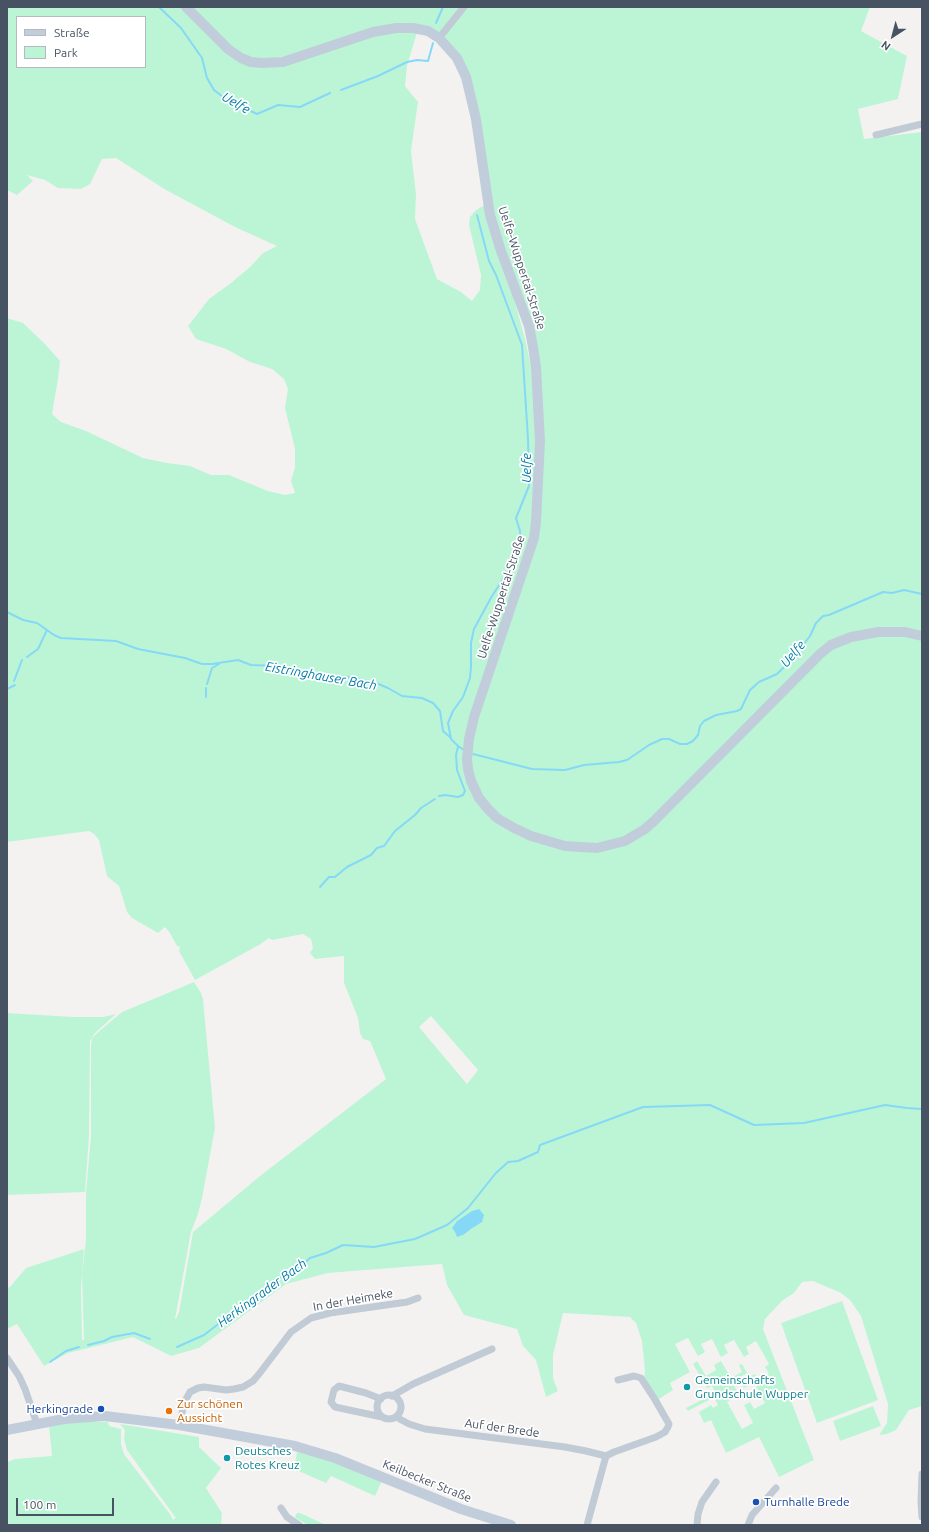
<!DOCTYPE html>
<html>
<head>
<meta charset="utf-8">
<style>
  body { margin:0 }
  #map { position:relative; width:929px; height:1532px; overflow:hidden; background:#f4f2f1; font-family:Ubuntu,sans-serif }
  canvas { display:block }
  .frame { position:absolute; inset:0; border:8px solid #475362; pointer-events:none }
  .legend { position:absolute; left:16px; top:16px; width:130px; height:52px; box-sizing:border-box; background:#fff; border:1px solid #b5bac0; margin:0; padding:5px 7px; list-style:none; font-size:12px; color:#475362 }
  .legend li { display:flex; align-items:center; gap:8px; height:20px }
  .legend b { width:20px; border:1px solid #b5bac0 }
  .north { position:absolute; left:873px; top:16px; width:40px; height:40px; -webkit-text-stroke:3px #fff; paint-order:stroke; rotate:216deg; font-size:11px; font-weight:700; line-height:16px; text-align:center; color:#475362 }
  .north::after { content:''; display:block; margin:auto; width:14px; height:18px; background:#475362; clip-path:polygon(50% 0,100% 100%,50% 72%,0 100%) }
  .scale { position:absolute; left:16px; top:1498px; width:98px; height:18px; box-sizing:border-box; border:2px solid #475362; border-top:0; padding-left:5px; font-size:12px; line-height:14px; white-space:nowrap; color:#475362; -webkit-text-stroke:3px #fff; paint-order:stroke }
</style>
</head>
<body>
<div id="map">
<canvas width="929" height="1532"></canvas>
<div class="frame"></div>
<ul class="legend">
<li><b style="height:5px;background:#c2cddc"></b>Straße</li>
<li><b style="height:11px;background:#bcf5d6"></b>Park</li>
</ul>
<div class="north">N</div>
<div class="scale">100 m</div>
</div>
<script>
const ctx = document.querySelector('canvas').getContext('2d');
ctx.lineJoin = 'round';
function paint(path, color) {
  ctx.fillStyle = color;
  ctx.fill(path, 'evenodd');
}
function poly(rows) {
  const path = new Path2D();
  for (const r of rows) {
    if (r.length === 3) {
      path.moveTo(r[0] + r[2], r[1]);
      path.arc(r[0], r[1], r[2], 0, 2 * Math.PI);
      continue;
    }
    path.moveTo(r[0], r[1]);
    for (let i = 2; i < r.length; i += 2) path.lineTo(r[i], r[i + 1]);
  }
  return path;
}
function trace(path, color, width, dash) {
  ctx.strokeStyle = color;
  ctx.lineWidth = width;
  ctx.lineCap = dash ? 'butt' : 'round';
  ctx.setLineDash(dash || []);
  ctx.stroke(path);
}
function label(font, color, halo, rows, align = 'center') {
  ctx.font = font + ' Ubuntu,sans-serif';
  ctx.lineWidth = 3.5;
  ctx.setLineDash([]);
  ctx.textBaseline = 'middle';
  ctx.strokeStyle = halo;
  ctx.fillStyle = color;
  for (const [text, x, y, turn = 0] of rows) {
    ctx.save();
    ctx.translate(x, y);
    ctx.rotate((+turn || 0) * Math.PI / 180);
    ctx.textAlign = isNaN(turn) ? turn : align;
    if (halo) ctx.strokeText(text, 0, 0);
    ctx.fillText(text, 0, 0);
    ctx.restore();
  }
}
const green = poly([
  [7,7,184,7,234,56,246,62,262,65,283,64,333,50,374,35,416,28,396,28,384,29,283,62,262,63,246,60,236,55,186,7,870,7,861,31,907,56,898,99,858,109,864,139,922,132,922,636,905,632,878,632,851,637,831,645,820,654,645,829,631,838,619,843,597,848,574,847,551,843,523,833,506,824,488,809,475,790,468,774,473,791,486,812,502,825,519,836,555,848,577,851,597,851,616,847,625,843,645,830,676,803,801,674,821,654,831,646,845,640,876,633,912,637,922,640,922,1406,909,1410,896,1430,887,1434,879,1435,887,1423,888,1404,861,1316,850,1300,841,1293,813,1281,802,1282,794,1293,783,1300,765,1319,763,1329,814,1460,779,1477,759,1437,726,1453,711,1420,704,1423,699,1412,711,1405,713,1408,718,1405,714,1398,717,1396,712,1386,707,1388,693,1364,697,1361,706,1376,716,1370,714,1365,721,1361,731,1378,742,1372,739,1365,742,1364,747,1373,732,1382,737,1391,736,1392,737,1396,727,1402,742,1429,753,1423,744,1405,750,1402,754,1409,765,1403,756,1386,763,1382,762,1378,769,1374,765,1367,769,1364,756,1341,746,1347,749,1354,744,1357,734,1340,724,1345,728,1353,721,1357,712,1339,701,1344,705,1352,698,1356,688,1338,675,1344,690,1372,670,1383,673,1390,659,1399,668,1416,665,1418,644,1382,645,1370,642,1341,636,1323,630,1317,563,1313,553,1355,553,1378,558,1391,546,1397,536,1360,523,1346,517,1329,464,1315,447,1285,442,1264,328,1273,286,1284,199,1348,171,1356,133,1337,68,1353,44,1366,17,1324,7,1329,7,1288,10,1287,26,1268,84,1249,81,1287,82,1340,84,1340,82,1275,86,1239,86,1192,91,1136,91,1045,92,1038,96,1034,122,1012,194,982,201,993,203,999,215,1128,202,1198,198,1214,191,1232,175,1319,176,1319,179,1312,193,1232,260,1176,386,1079,370,1041,363,1039,360,1033,358,1018,344,983,344,956,315,959,310,953,313,948,311,939,303,934,272,940,269,938,259,945,195,980,179,951,180,947,177,946,170,933,165,927,158,933,132,918,127,912,119,886,107,876,99,840,94,834,89,831,7,842,7,318,23,323,45,344,60,361,58,379,52,414,61,422,86,431,143,458,167,463,190,466,211,475,229,475,268,491,285,495,295,493,291,481,295,467,295,449,285,408,288,389,284,379,272,369,250,362,226,349,196,339,188,326,209,299,231,283,250,267,263,253,277,246,235,227,166,190,116,158,102,159,90,184,81,189,58,188,45,180,27,175,33,181,17,195,7,190],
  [17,17,145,17,145,67,17,67],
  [418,29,433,33,439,38,457,58,466,77,476,119,490,215,501,251,529,326,536,367,540,441,536,522,534,538,476,712,497,644,498,630,498,632,501,633,529,555,533,537,535,514,538,441,536,390,525,339,513,295,496,247,486,204,475,211,470,217,469,225,481,275,480,290,472,301,461,292,437,279,415,219,416,194,411,151,418,102,405,86,407,66],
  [431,1016,478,1070,467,1084,419,1027],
  [7,1013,74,1017,103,1017,116,1014,94,1034,90,1041,89,1136,85,1192,7,1195],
  [842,1301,878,1400,817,1423,781,1323],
  [755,1374,758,1381,744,1388,740,1381],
  [707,1397,709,1400,688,1411,686,1408],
  [873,1406,881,1426,840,1441,833,1421],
  [75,1422,108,1422,109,1426,121,1429,121,1444,124,1454,170,1514,173,1520,177,1516,175,1517,127,1450,124,1439,125,1430,120,1424,199,1437,199,1447,221,1468,206,1488,222,1513,221,1525,7,1525,7,1462,15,1459,52,1456,49,1426],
  [297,1452,331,1460,382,1481,375,1496,331,1476,326,1483,294,1469],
  [297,1513,300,1513,326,1525,308,1525,296,1518,295,1516]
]);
const water = poly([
  [479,1209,484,1215,482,1222,471,1229,463,1235,457,1237,455,1232,452,1228,457,1221,472,1211]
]);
const stream = poly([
  [159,7,181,28,202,58,207,78,214,90,227,100,257,114,278,105,300,107,330,93],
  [436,23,443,7],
  [341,90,378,76,407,62,417,60,428,61,433,43],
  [7,612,23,620,37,623,54,635,61,638,116,641,138,649,185,658,202,664,212,664,238,660,251,665,278,666,295,674,348,677,376,683,388,688,402,696,422,698,433,703,440,711,443,731,451,738],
  [27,657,38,649,47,630],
  [14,681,22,660],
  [207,684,212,668,219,664],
  [7,689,15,685],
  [206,697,206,688],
  [464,750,458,746,451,739,448,723,453,711,463,697,470,678,471,667,471,643,474,629,492,596,520,553,520,531,516,518,529,486,528,439,522,345,496,275,489,261,477,215],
  [473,754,532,769,565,770,584,765,619,762,627,760,649,745,662,739,669,739,680,744,687,744,693,741,698,735,700,726,704,721,716,715,737,711,741,709,750,690,759,682,777,674,784,667,803,645,810,636,816,623,823,616,829,615,883,592,892,593,904,590,922,594],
  [439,796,445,795,458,797,463,795,465,791,457,770,456,755,458,747],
  [320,887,329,877,335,877,347,867,371,855,377,848,384,846,395,831,415,815,421,808,435,799],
  [88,1345,104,1341,112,1337,134,1333,150,1339],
  [177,1347,204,1335,272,1283,302,1265,310,1258,326,1253,343,1245,374,1247,415,1239,447,1225,468,1208,495,1174,508,1162,518,1161,538,1152,540,1145,643,1107,710,1105,754,1125,804,1123,885,1105,907,1108,922,1109],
  [50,1362,66,1351,79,1347]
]);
const street = poly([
  [439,38,464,7],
  [876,135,922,124],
  [7,1358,19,1376,25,1389,37,1424],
  [389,1407,12],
  [392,1396,413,1384,492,1349],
  [381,1399,366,1393,339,1386,334,1390,331,1402,335,1407,382,1417],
  [396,1417,409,1424,425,1429,565,1447,586,1451,606,1456],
  [179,1425,185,1401,190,1392,198,1388,204,1387,226,1390,234,1389,243,1387,253,1381,259,1374,291,1332,311,1318,330,1313,407,1302,418,1298],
  [922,1474,921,1502,922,1517],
  [281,1508,287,1517,299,1525],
  [587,1525,606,1456,614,1452,656,1437,665,1432,668,1427,669,1424,654,1398,641,1378,634,1376,618,1380],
  [697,1525,698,1514,702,1502,716,1482],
  [748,1525,752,1515,776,1488]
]);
const secondary = poly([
  [186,7,228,49,241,58,251,62,262,63,283,62,373,32,396,28,413,28,428,31,439,38,457,58,466,77,476,119,490,215,501,251,529,326,533,347,536,367,540,441,536,522,534,538,474,717,469,739,467,759,468,769,471,781,479,798,488,809,497,818,514,828,531,836,565,846,597,848,625,841,645,829,654,821,820,654,831,645,851,637,878,632,905,632,922,636],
  [7,1430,64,1419,105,1416,179,1425,295,1446,335,1458,461,1509,511,1525]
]);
const markers = [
  [687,1387,4,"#0f9aa8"],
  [101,1409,4,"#1a4fb4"],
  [169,1411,4,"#e8710a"],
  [227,1458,4,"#0f9aa8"],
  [756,1502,4,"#1a4fb4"]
];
const streetNames = [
  ["Uelfe-Wuppertal-Straße",522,268,72],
  ["Uelfe-Wuppertal-Straße",501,597,-72],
  ["In der Heimeke",353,1300,-10],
  ["Auf der Brede",502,1428,8],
  ["Keilbecker Straße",427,1481,22]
];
const cultureNames = [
  ["Gemeinschafts",695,1380],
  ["Grundschule Wupper",695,1394],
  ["Deutsches",235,1451],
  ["Rotes Kreuz",235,1465]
];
const foodNames = [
  ["Zur schönen",177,1404],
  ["Aussicht",177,1418]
];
const transitNames = [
  ["Herkingrade",93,1409],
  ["Turnhalle Brede",764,1502,"left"]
];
const waterNames = [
  ["Uelfe",236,103,30],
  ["Uelfe",527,468,-90],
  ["Uelfe",793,654,-50],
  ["Eistringhauser Bach",321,676,10],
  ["Herkingrader Bach",262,1293,-36]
];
paint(green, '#bcf5d6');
paint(water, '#85d9f7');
trace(stream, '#85d9f7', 2);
trace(street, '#c1cbd5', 7);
trace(secondary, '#c2cddc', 10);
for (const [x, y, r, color] of markers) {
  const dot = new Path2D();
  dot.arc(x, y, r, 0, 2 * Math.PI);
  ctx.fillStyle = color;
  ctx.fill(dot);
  trace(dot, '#fff', 1.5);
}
label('12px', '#475362', '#fff', streetNames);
label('12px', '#0d838f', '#fff', cultureNames, 'left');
label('12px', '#c56008', '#fff', foodNames, 'left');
label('12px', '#164399', '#fff', transitNames, 'right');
label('italic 13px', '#027dab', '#fff', waterNames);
</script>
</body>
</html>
